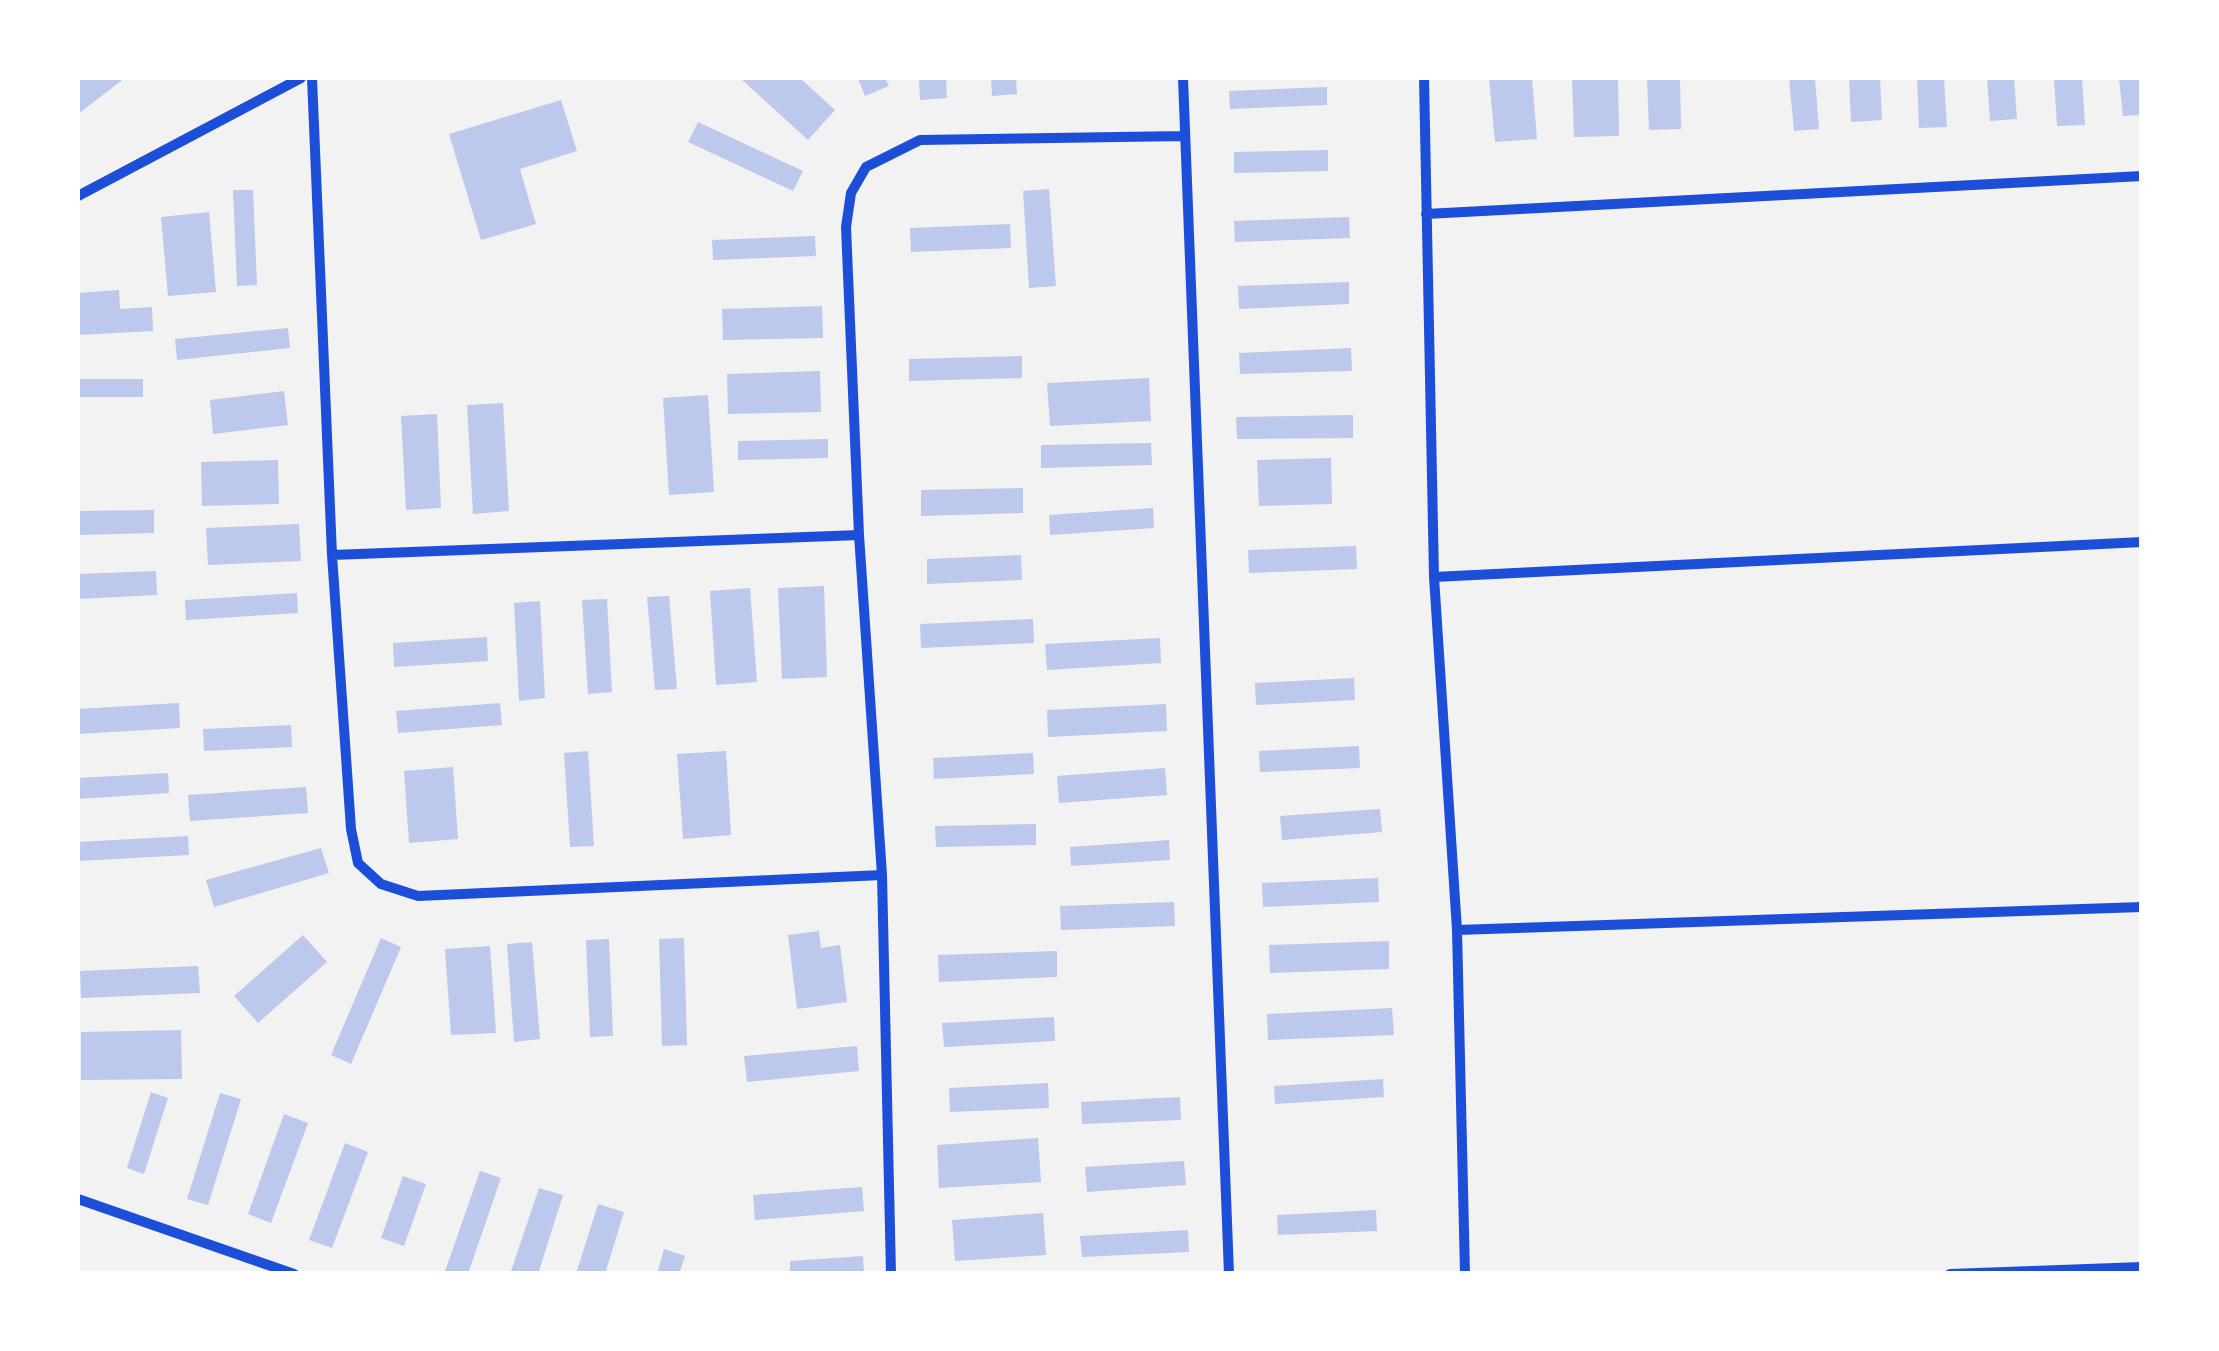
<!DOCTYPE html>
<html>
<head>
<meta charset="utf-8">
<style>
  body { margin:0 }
  #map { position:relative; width:2219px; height:1351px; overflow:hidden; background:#f2f2f2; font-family:Commissioner,sans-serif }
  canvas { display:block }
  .frame { position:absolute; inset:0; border:80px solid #fff; pointer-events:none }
</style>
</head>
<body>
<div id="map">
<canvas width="2219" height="1351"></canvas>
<div class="frame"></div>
</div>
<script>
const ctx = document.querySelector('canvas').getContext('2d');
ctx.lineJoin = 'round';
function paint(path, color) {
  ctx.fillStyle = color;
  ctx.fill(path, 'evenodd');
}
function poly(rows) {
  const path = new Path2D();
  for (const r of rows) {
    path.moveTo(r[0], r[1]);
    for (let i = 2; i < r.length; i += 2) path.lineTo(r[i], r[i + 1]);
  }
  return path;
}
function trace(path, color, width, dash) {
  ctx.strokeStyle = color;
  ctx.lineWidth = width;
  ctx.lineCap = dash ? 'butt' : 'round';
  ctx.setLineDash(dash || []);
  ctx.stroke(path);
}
const building = poly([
  [78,78,125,78,78,114],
  [740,78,800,78,835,110,808,140],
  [858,78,885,78,889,86,865,96],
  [919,78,946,78,947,98,920,100],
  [991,78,1016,78,1017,94,992,96],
  [1489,78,1532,78,1537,139,1495,142],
  [1572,78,1618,78,1619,136,1574,137],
  [1647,78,1680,78,1681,129,1649,130],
  [1789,78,1815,78,1819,129,1794,131],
  [1849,78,1880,78,1882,120,1851,122],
  [1917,78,1944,78,1947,127,1919,128],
  [1987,78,2014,78,2017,119,1990,121],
  [2054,78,2082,78,2085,125,2057,126],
  [2119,78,2142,78,2142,115,2123,116],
  [1327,87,1327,105,1230,109,1229,91],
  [561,100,577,151,520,169,536,224,481,240,449,134],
  [698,122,803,171,793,191,688,142],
  [1328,150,1328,171,1234,173,1234,152],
  [1049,189,1056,286,1029,288,1023,191],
  [233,190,253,190,257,285,237,286],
  [209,212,216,292,168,296,161,217],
  [1349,217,1350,238,1235,242,1234,221],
  [1010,224,1011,248,911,252,910,228],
  [815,236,816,256,713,260,712,240],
  [1349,282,1349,304,1239,309,1238,286],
  [119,290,120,309,152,307,153,331,78,335,78,293],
  [822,306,823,338,723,340,722,309],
  [288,328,290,348,177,360,175,339],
  [1351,348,1352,371,1240,374,1239,353],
  [1022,356,1022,378,909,381,909,359],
  [820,371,821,412,728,414,727,374],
  [1149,378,1151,421,1050,426,1047,383],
  [78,379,143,379,143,397,78,397],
  [284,391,288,425,213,434,210,400],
  [708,395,714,492,669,495,663,398],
  [503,403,509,511,473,514,467,405],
  [437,414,441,508,406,510,401,416],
  [1353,415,1353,438,1237,439,1236,417],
  [828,439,828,458,738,460,738,441],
  [1151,443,1152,465,1041,468,1041,445],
  [1331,458,1332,504,1259,506,1257,460],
  [278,460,279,504,202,506,201,462],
  [1023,488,1023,513,921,516,921,490],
  [1153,508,1154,528,1050,535,1049,515],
  [154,510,154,533,78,535,78,511],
  [299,524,301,561,208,565,206,528],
  [1356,546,1357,569,1249,573,1248,550],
  [1021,555,1022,580,927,584,927,559],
  [156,571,157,595,78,599,78,574],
  [824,586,827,677,782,679,778,588],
  [750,588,757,682,716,685,710,591],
  [297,593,298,613,186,620,185,600],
  [669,596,677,689,655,690,647,597],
  [607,599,612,692,588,694,582,600],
  [540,601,545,698,519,701,514,603],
  [1033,619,1034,643,921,648,920,624],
  [487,637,488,661,394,667,393,643],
  [1160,638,1161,663,1047,670,1045,644],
  [1354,678,1355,700,1256,705,1255,683],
  [179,703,180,728,78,734,78,709],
  [500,703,502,725,398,733,396,711],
  [1166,704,1167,731,1048,737,1047,710],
  [291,725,292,747,204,751,203,729],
  [1359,746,1360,768,1260,772,1259,751],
  [588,751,594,846,570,847,564,753],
  [726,751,731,835,683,839,677,754],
  [1033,753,1034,774,934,779,933,758],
  [453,767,458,839,409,843,404,771],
  [1165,768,1167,795,1059,803,1057,776],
  [168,773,169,793,78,799,78,778],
  [306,787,308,813,190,821,188,795],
  [1380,809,1382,832,1282,840,1280,816],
  [1036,824,1036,845,936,847,935,826],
  [188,836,189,855,78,861,78,842],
  [1169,840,1170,860,1071,866,1070,847],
  [321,848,329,873,214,907,206,880],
  [1378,878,1379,902,1263,907,1262,883],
  [1174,902,1175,926,1061,930,1060,906],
  [819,931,821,948,840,945,847,1002,797,1009,788,935],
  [303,935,327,962,258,1023,234,996],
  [381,938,401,947,351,1064,331,1055],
  [684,938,687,1045,662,1046,659,939],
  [609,939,613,1036,590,1037,586,940],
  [1389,941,1389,969,1270,973,1269,945],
  [532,942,540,1039,514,1042,507,944],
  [490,946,496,1033,451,1035,445,949],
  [1057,951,1057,977,939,982,938,955],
  [198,966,200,993,81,998,80,971],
  [1392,1008,1394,1035,1268,1040,1267,1014],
  [1054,1017,1055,1041,944,1047,942,1023],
  [181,1030,182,1079,81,1080,81,1032],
  [857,1046,859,1071,747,1082,744,1056],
  [1383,1079,1384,1097,1275,1104,1274,1086],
  [1048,1083,1049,1108,950,1112,949,1088],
  [151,1092,168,1098,144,1174,127,1168],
  [220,1093,241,1099,208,1205,187,1199],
  [1180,1097,1181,1120,1082,1124,1081,1102],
  [284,1114,308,1123,271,1223,248,1214],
  [1038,1138,1041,1182,939,1188,937,1145],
  [345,1143,368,1152,332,1248,309,1240],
  [1184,1161,1186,1185,1087,1192,1085,1167],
  [480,1171,501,1178,468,1274,444,1274],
  [403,1176,426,1184,404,1246,381,1238],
  [862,1187,864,1211,755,1220,753,1195],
  [539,1188,563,1195,538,1274,510,1274],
  [598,1204,624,1212,605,1274,576,1274],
  [1376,1210,1377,1231,1278,1235,1277,1215],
  [1043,1213,1046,1255,955,1261,952,1220],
  [1188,1230,1189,1252,1082,1257,1080,1236],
  [664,1249,685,1256,679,1274,657,1274],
  [863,1256,864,1274,790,1274,790,1261]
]);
const minor = poly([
  [312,78,332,555,351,829,358,863,381,884,418,896,882,875],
  [1183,78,1229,1274],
  [1424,78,1434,577,1457,930,1465,1274],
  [78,196,301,78],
  [1426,214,2142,176],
  [332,555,859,535],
  [1434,577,2142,542],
  [1457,930,2142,907],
  [78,1199,294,1274],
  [891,1274,882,875,859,535,846,227,851,193,866,167,920,140,1185,136],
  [1950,1274,2142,1267]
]);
paint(building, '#bdc9ec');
trace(minor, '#1d4ed8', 10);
</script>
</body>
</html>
